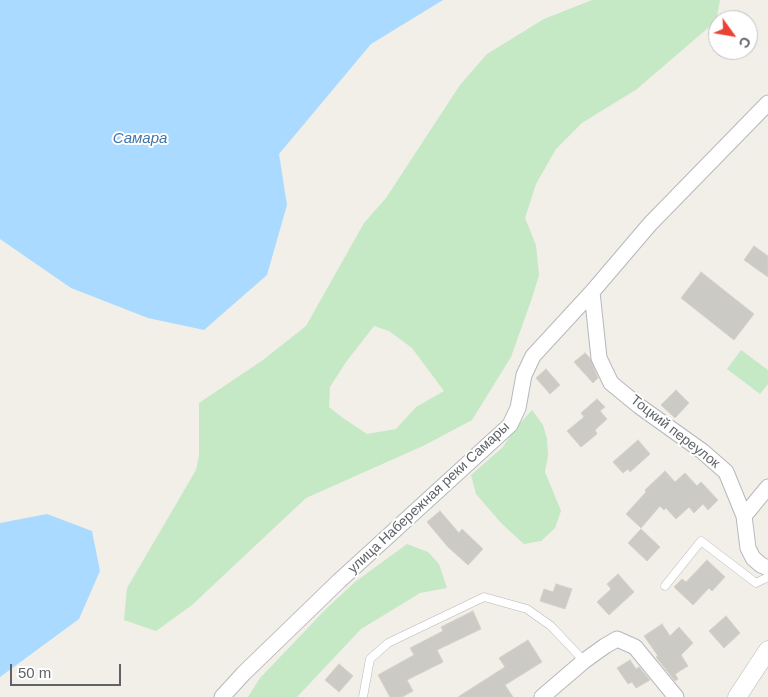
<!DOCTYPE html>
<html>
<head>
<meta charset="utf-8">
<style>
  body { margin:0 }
  #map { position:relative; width:768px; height:697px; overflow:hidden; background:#f1efe8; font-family:Arial,sans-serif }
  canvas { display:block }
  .north { position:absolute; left:708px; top:10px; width:50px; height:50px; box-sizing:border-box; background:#fff; border:1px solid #bfc1c3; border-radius:50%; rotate:122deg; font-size:14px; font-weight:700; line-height:20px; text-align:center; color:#5f6368 }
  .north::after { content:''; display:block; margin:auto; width:18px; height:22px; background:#ea4335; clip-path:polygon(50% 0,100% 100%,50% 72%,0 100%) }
  .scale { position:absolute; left:10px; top:664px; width:111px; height:22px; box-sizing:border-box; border:2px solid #5f6368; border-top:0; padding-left:6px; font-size:15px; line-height:18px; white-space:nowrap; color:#5f6368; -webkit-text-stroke:4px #fff; paint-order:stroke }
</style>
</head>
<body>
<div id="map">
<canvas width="768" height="697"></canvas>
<div class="north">С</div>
<div class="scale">50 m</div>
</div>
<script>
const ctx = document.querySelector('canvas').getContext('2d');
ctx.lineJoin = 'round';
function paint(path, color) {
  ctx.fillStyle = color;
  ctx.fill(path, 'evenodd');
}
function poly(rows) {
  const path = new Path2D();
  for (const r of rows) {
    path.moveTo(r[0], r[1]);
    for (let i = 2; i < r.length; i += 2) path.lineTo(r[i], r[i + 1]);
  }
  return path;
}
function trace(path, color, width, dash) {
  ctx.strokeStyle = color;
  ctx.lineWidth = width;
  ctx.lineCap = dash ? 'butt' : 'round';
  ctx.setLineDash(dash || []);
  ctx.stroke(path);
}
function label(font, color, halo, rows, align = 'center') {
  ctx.font = font + ' Arial,sans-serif';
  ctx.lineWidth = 4;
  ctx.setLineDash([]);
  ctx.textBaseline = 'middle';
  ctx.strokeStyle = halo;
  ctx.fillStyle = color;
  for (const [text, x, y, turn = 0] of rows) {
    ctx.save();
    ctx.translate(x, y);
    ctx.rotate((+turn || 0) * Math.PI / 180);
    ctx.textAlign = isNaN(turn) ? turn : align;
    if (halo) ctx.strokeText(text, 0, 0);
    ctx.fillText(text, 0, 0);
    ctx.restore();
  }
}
const green = poly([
  [592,0,720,0,716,21,637,89,582,123,556,149,536,184,525,218,536,245,539,275,532,298,511,357,472,420,425,445,306,498,192,605,156,631,124,620,127,588,196,470,199,456,199,403,263,360,306,326,364,223,386,198,460,85,487,54,544,19],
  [374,326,389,331,412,348,444,391,416,407,396,429,367,434,343,418,329,407,330,387,346,362],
  [741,350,768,370,768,384,760,394,727,369],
  [532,410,543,425,547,439,548,455,545,472,561,511,555,528,541,541,524,544,502,524,476,494,471,475,503,447,514,430],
  [407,544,428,552,439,564,447,588,420,593,361,629,297,697,248,697,260,678,327,608,355,582]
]);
const water = poly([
  [0,0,443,0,371,44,279,154,287,205,267,275,204,330,148,318,71,288,0,239],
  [47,514,92,531,100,571,79,619,0,677,0,523]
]);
const building = poly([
  [754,246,768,256,768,277,744,260,754,246],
  [701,272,754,314,734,340,681,298,701,272],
  [585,353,590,358,598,378,593,383,574,362,585,353],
  [546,369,560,385,550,394,536,378,546,369],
  [676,390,689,403,675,418,661,405,676,390],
  [597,399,605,407,600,411,607,419,595,430,597,434,581,447,567,431,584,417,581,413,597,399],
  [638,440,650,454,630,472,628,469,623,473,613,462,638,440],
  [665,471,675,482,685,473,697,486,701,482,718,500,708,510,703,504,694,513,689,507,676,519,666,508,664,510,660,506,641,528,626,514,646,492,645,490,665,471],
  [440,511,459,533,462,529,483,549,468,565,448,547,427,522,440,511],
  [641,529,660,547,647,561,628,543,641,529],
  [707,560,725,577,712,591,709,588,693,605,674,587,682,579,686,582,707,560],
  [618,574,634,592,609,615,597,602,611,589,607,584,618,574],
  [556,584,572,589,565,609,540,601,544,589,553,592,556,584],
  [473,611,481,629,437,650,443,662,407,680,413,691,402,697,390,697,378,675,414,655,410,648,443,631,441,627,473,611],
  [726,616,740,633,724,648,709,631,726,616],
  [662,624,670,636,679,627,693,643,681,655,688,666,675,674,678,679,675,681,656,657,658,656,644,636,662,624],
  [528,640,542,662,505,685,513,697,458,697,505,667,499,658,528,640],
  [630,660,636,669,639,667,650,680,636,688,632,682,628,684,617,668,630,660],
  [339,664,353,676,339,692,325,680,339,664]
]);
const service = poly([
  [665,586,701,541,756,583,768,577],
  [363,697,370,659,388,643,484,597,527,609,551,626,584,661]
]);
const minor = poly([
  [592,292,599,358,611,383,639,406,702,451,726,472,744,516,748,548,753,558,761,565,768,568],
  [744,516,768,487],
  [222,697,244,673,339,581,510,425,518,408,524,375,533,356,592,292,650,224,768,103],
  [542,697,584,661,605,646,617,639,635,647,676,697]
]);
const tertiary = poly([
  [737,697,768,650]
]);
const streetNames = [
  ["Тоцкий переулок",675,432,38],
  ["улица Набережная реки Самары",429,498,-43]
];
const waterNames = [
  ["Самара",140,139]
];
paint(green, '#c5e8c5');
paint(water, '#aadaff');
paint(building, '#cccac5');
trace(building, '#d6d1c6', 1);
trace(service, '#b5b8bc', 9);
trace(minor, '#b5b8bc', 17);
trace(tertiary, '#b5b8bc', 19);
trace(service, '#fff', 8);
trace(minor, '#fff', 15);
trace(tertiary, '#fff', 18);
label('14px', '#5f6368', '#fff', streetNames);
label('italic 15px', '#4174aa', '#fff', waterNames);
</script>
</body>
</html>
